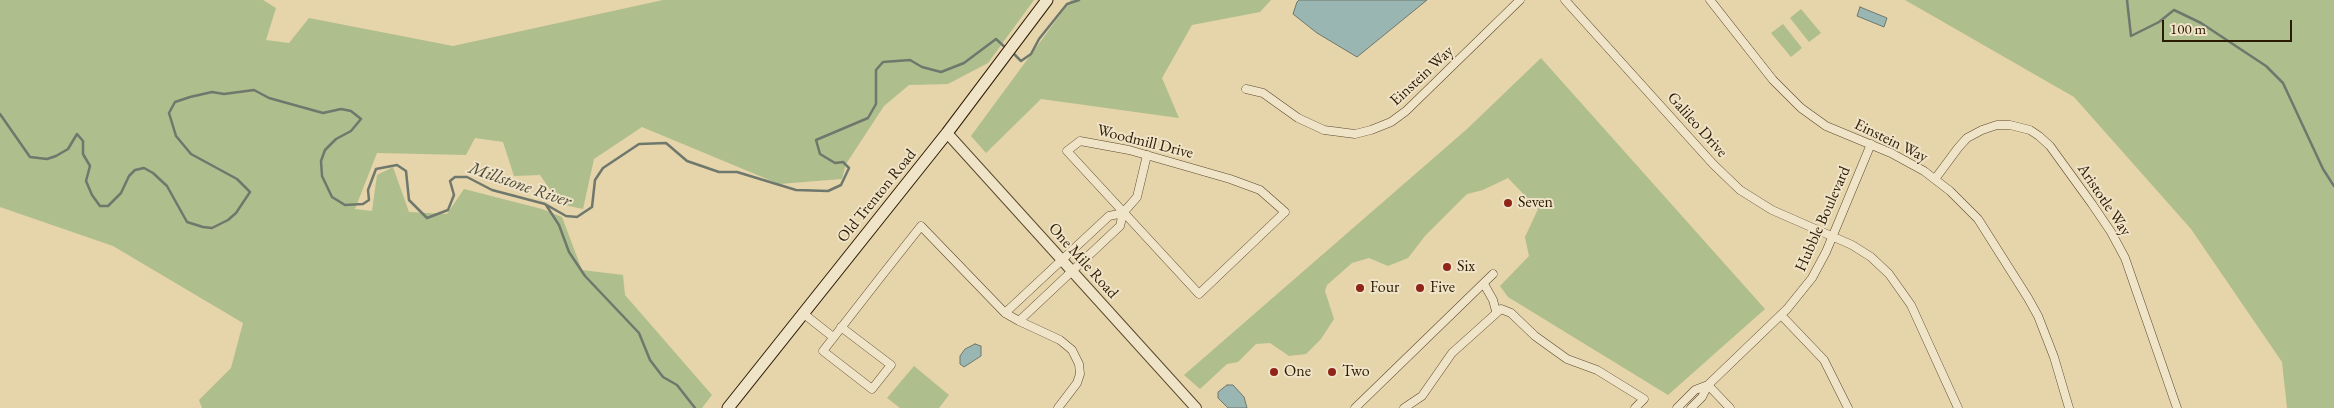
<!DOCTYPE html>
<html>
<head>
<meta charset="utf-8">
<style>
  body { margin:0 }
  #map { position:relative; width:2334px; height:408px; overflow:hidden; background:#e6d4aa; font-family:"EB Garamond",serif }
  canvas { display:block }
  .scale { position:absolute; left:2162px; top:20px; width:130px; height:22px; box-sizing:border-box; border:2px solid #2c1b03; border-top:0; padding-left:6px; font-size:15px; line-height:18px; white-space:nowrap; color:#2c1b03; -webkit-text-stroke:4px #efe3c8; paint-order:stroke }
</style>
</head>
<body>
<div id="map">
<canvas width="2334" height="408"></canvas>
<div class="scale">100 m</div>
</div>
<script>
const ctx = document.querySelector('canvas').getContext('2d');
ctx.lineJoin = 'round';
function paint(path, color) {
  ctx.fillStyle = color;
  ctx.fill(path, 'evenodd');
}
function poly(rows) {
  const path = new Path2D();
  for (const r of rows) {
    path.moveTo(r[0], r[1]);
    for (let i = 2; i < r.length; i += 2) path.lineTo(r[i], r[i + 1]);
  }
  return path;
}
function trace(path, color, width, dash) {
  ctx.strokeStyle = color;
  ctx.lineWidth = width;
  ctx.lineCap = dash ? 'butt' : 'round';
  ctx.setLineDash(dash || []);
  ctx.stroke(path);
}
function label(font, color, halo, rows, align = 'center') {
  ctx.font = font + ' "EB Garamond",serif';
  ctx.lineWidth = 4;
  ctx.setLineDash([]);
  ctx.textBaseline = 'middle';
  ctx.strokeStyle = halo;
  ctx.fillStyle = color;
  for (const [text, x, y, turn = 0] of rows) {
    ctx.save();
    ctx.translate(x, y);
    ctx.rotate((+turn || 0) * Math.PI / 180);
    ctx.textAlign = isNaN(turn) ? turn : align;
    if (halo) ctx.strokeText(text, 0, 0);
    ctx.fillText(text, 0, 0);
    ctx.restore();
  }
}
const green = poly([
  [0,0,263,0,276,8,266,40,289,43,309,18,453,46,663,0,1034,0,988,63,948,84,909,85,884,106,846,164,842,179,779,184,642,127,594,159,583,209,560,204,540,175,514,176,503,142,475,138,466,155,377,153,355,209,372,211,377,175,393,167,409,212,447,214,464,189,542,209,562,217,582,270,623,275,625,295,712,395,702,408,202,408,199,400,231,368,243,323,113,246,0,207],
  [1071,0,1271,0,1260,12,1192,25,1162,78,1179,118,1041,99,986,153,971,136],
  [1905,0,2334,0,2334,408,2287,408,2282,362,2191,229,2074,97],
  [1801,9,1821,33,1809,42,1790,18],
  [1783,24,1802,48,1791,57,1771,33],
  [1541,58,1765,309,1668,395,1508,297,1500,286,1529,256,1525,237,1538,209,1508,178,1483,190,1467,194,1425,236,1408,258,1388,266,1369,258,1352,263,1327,285,1325,291,1334,319,1321,339,1306,354,1289,356,1270,343,1256,344,1238,362,1227,364,1200,389,1184,375,1467,129],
  [914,366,949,395,939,408,900,408,887,398]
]);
const water = poly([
  [1299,0,1427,0,1357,57,1317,33,1293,14,1297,2,1299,0],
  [1860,7,1887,18,1884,27,1857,16,1860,7],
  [975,344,981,346,981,356,964,367,960,364,960,356,965,349,975,344],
  [1227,385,1233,385,1244,397,1247,408,1228,408,1218,398,1218,392,1227,385]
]);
const stream = poly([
  [2127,0,2131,36,2159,22,2174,10,2201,23,2266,66,2283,83,2323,169,2334,186],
  [1012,52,1021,61,1031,54,1039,39,1067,4,1079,0],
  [0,114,30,157,47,159,56,156,68,149,77,134,83,141,83,154,90,166,86,181,92,195,100,206,108,206,121,193,129,176,135,170,144,168,153,173,167,186,187,222,203,227,212,228,228,220,236,213,250,192,237,179,191,154,176,136,169,113,175,102,190,97,212,92,224,94,254,90,269,98,323,113,341,109,351,111,361,119,351,131,336,139,325,150,321,161,322,176,332,197,345,205,363,204,369,200,368,190,376,169,397,165,406,171,409,200,427,218,448,210,454,195,450,181,455,177,467,177,492,190,545,204,566,216,577,217,592,207,595,180,603,168,639,144,666,143,687,161,719,172,737,172,796,190,828,191,841,185,849,168,843,162,835,163,820,154,816,140,868,118,876,104,876,70,883,62,910,60,922,67,941,72,964,63,996,39,1007,49],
  [546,205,559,225,569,252,585,276,639,333,650,360,663,377,677,385,695,408]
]);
const minor = poly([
  [1565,0,1713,164,1740,190,1772,210,1852,245,1871,257,1889,274,1911,305,1958,408],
  [1710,0,1773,80,1801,108,1826,126,1891,153,1924,171,1950,191,1978,219,2028,298,2038,316,2054,357,2069,408],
  [1246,89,1263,93,1298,118,1324,130,1355,134,1371,130,1391,122,1406,111,1520,0],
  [1080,141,1129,150,1230,179,1260,190,1285,212,1199,294,1067,151,1080,141],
  [1935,179,1958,148,1967,138,1982,130,1997,125,2010,125,2030,130,2039,136,2050,146,2092,204,2111,232,2125,258,2177,408],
  [1484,284,1493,300,1496,311],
  [1005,313,1109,216,1123,213],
  [804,314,833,337],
  [1781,315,1824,360,1848,408],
  [1019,321,1120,226,1123,213,1137,197,1147,155],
  [841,327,891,365,872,389,823,351,883,274,921,226,1005,313,1019,321,1060,340,1072,350,1079,364,1080,374,1077,383,1058,408],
  [1708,385,1730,408],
  [1355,408,1493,274],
  [1404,408,1422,396,1452,353,1501,309,1511,313,1535,336,1567,359,1597,370,1644,399,1635,408],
  [1677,408,1695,390,1708,385],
  [1691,408,1702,397,1708,385,1787,309,1812,278,1826,252,1871,144]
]);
const tertiary = poly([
  [947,133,1196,408]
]);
const secondary = poly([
  [728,408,947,133,1047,0]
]);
const markers = [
  [1508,203,5,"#8f2418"],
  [1447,267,5,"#8f2418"],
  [1360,288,5,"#8f2418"],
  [1420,288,5,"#8f2418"],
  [1274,372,5,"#8f2418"],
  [1332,372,5,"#8f2418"]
];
const streetNames = [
  ["Einstein Way",1422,76,-43],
  ["Galileo Drive",1697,125,48],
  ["Einstein Way",1891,141,26],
  ["Woodmill Drive",1145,142,14],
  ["Old Trenton Road",877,196,-51],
  ["Aristotle Way",2104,200,56],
  ["Hubble Boulevard",1823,219,-66],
  ["One Mile Road",1083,261,48]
];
const poiNames = [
  ["Seven",1518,203],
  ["Six",1457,267],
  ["Four",1370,288],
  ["Five",1430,288],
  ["One",1284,372],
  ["Two",1342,372]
];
const waterNames = [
  ["Millstone River",520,185,19]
];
paint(green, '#afbe8d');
paint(water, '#9ab6b3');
trace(water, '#6e786d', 1);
trace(stream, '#6e786d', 2.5);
trace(minor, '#5a492d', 9);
trace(tertiary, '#5a492d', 12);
trace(secondary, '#2c1b03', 13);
trace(minor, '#efe3c8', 8);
trace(tertiary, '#efe3c8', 10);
trace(secondary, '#efe3c8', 11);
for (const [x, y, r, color] of markers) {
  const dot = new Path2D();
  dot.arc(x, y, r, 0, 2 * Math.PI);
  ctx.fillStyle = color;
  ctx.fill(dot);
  trace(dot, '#efe3c8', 2);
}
label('16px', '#2c1b03', '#efe3c8', streetNames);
label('16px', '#2c1b03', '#efe3c8', poiNames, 'left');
label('italic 18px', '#4d4a38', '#efe3c8', waterNames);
</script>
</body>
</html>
